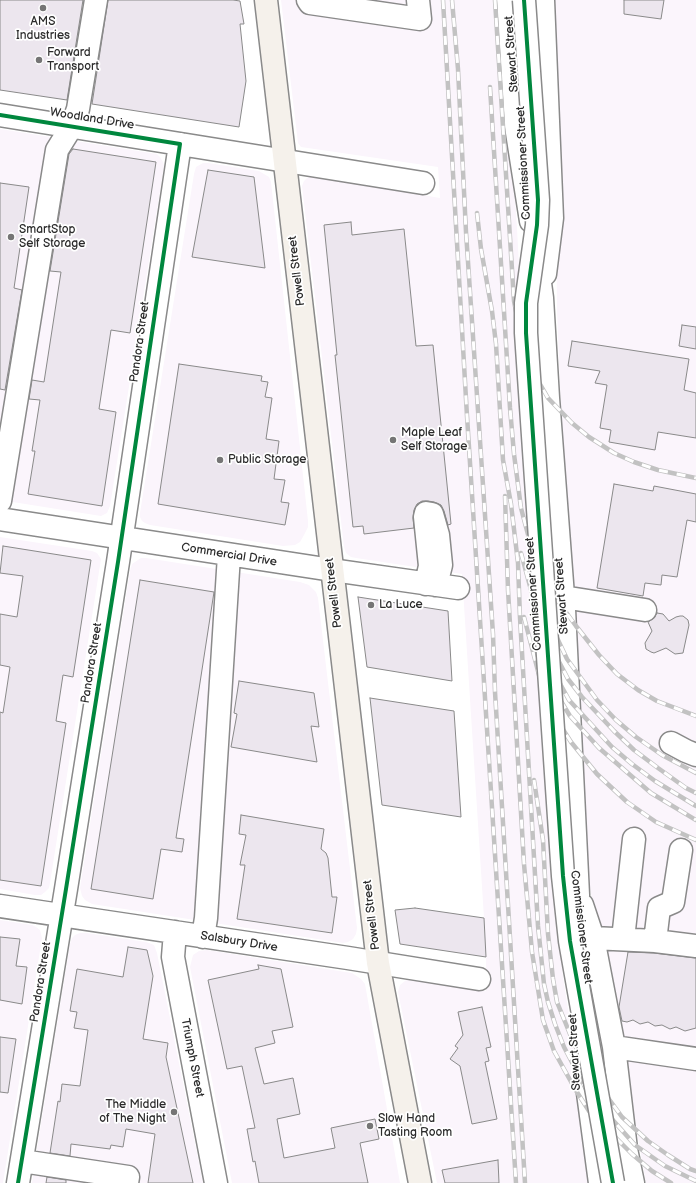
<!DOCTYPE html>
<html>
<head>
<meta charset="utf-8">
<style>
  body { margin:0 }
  canvas { display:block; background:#fff }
</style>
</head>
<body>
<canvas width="696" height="1183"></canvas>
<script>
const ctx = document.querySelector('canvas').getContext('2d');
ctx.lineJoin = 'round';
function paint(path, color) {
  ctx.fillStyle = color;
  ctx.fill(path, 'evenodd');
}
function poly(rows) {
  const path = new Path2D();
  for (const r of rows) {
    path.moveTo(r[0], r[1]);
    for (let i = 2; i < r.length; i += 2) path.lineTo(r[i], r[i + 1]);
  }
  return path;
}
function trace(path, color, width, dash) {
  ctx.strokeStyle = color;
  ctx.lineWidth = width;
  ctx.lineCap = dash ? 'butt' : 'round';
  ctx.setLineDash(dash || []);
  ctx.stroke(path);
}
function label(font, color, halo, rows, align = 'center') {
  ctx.font = font + ' "Balsamiq Sans",sans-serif';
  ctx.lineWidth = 3.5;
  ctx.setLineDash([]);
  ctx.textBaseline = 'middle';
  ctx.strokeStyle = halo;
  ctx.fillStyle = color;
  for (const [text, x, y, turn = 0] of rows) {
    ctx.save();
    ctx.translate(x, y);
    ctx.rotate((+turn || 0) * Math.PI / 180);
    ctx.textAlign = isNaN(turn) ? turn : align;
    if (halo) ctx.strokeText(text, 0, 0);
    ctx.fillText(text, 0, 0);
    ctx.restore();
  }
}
const built = poly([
  [281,0,503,0,517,228,548,824,563,977,587,1131,594,1183,437,1183,398,992,400,985,405,981,410,978,420,978,486,991,486,957,484,918,462,574,356,558,351,557,346,553,344,547,302,186,304,181,307,178,311,176,316,177,440,198,438,167,301,147,298,143],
  [549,0,696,0,696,1183,646,1183,611,983,584,862,566,537,557,310,555,88],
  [0,129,157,154,160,157,163,162,164,166,110,506,107,513,101,516,0,500],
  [203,163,208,163,259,171,269,177,271,182,308,521,308,527,304,535,300,542,295,545,283,546,150,525,145,523,142,521,140,517,140,513,194,174,196,167],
  [0,537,92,551,97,553,101,559,50,883,49,888,45,892,41,895,35,895,0,889],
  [141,558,146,558,300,582,309,585,316,592,318,598,357,928,356,934,353,939,348,942,343,943,92,904,85,900,82,896,80,888,130,571,132,564],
  [0,920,32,925,36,927,40,930,42,938,3,1183,0,1183],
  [80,933,87,933,146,942,154,945,157,953,203,1183,32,1183,33,1176,36,1172,39,1153,37,1149,70,944,72,938,75,935],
  [207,950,352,973,361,979,365,984,400,1183,232,1183,190,967,193,955,199,951]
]);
const building = poly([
  [0,0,83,0,67,100,0,90,0,0],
  [108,0,233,0,240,1,244,24,240,24,246,81,239,127,92,104,108,0],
  [624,0,664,0,661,19,624,14,624,0],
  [73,149,156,162,130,333,111,330,99,409,116,412,102,506,28,494,35,451,32,451,40,400,29,399,32,380,44,382,61,272,50,271,69,154,73,149],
  [208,170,254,177,265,268,192,257,208,170],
  [0,183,29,187,14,288,22,290,5,390,0,389,0,183],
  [351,222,352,235,404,229,416,346,433,345,451,524,448,525,444,511,441,505,434,502,428,501,422,501,417,504,414,510,413,518,414,528,364,534,363,526,353,527,335,355,337,355,324,225,351,222],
  [682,325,696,327,696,349,679,346,682,325],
  [572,341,689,359,684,390,696,393,696,438,658,432,655,450,609,442,611,430,600,428,607,385,595,383,600,371,568,366,572,341],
  [179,364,262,376,261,381,268,382,265,397,272,398,266,439,279,441,274,479,285,480,281,502,289,503,285,525,158,504,179,364],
  [614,484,653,491,654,486,696,494,696,522,687,520,677,577,662,575,661,585,645,583,643,596,597,588,614,484],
  [3,546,91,560,73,677,63,675,56,721,66,723,41,886,0,880,0,712,3,713,10,667,0,665,0,614,17,617,23,576,0,573,3,546],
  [140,580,214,592,176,838,184,839,182,852,161,849,153,899,91,889,140,580],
  [358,597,448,611,452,681,367,667,358,597],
  [657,613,663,614,669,621,676,617,680,616,683,616,688,620,689,625,683,653,675,654,666,648,654,653,651,652,646,649,645,643,652,631,648,622,654,618,657,613],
  [239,681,314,693,319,727,311,726,317,762,231,747,237,714,234,713,239,681],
  [370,698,454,711,461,817,382,805,370,698],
  [241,815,324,829,321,849,326,853,328,858,332,897,337,897,332,933,237,919,245,865,240,865,246,835,239,834,241,815],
  [415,908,484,918,486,957,400,944,395,910,415,908],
  [0,937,20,939,16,966,27,967,22,1004,0,1000,0,937],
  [128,947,147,950,153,976,143,1039,168,1043,166,1057,193,1183,148,1183,155,1134,126,1129,123,1147,111,1145,110,1149,71,1144,70,1156,50,1153,58,1101,60,1102,62,1084,80,1086,88,1030,74,1028,77,1012,70,1011,77,969,123,977,128,947],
  [628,952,654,953,696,958,696,1028,685,1031,676,1027,670,1029,662,1025,655,1026,648,1022,640,1024,633,1020,627,1022,622,1021,619,1007,628,952],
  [258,965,281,969,293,1027,272,1031,275,1043,255,1048,264,1084,293,1078,300,1114,277,1119,284,1158,335,1148,331,1128,375,1119,379,1139,360,1143,368,1183,259,1183,255,1161,253,1162,247,1129,255,1128,242,1066,227,1069,208,980,259,969,258,965],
  [482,1007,491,1047,486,1048,489,1061,485,1062,497,1119,472,1124,460,1066,450,1059,458,1048,455,1046,463,1035,458,1012,482,1007],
  [0,1037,16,1039,8,1093,0,1092,0,1037],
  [498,1160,499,1183,445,1183,442,1170,498,1160],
  [47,1177,66,1180,66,1183,46,1183,47,1177]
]);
const minor = poly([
  [308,0,310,3,420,19,418,0],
  [508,0,516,126,531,221],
  [543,0,552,218,545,274],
  [0,115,423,183],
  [536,254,542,298,548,398,564,609,578,895,576,937],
  [0,501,57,150,72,126,78,109,96,0],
  [0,519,332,570,458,588],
  [426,584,430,566,425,517,426,513,432,514,438,535,441,565,436,585],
  [563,597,645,610],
  [671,743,686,751,696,755],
  [582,905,593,938,614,1047,626,1149,633,1183],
  [0,906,348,958,479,979],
  [175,932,173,957,216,1183],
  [203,937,206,918,229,555],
  [593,938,655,941,696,946],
  [623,939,634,839],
  [655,941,659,908,673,902,681,850],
  [614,1047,696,1059],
  [588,1093,600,1183],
  [22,1161,128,1177,127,1183],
  [18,1183,66,889,118,562,180,144]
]);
const major = poly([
  [266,0,378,963,420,1183]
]);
const rail = poly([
  [443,0,467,416,516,1183],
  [452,0,458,69,466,232,493,634,495,692,525,1183],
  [495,0,514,301,522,342,532,370,548,398,572,423,589,437,614,453,634,462,658,470,696,478],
  [490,87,510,408,514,454,521,508,536,565,547,586,576,626,599,655,617,674,638,690,657,701,696,716],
  [477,213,481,249,492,311,496,344,503,460,511,504,518,563,520,618,538,926,544,984,548,1002,555,1024,564,1047,587,1091,635,1145,665,1166,696,1181],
  [505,496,508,590,524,864,532,952,543,1020,554,1051,575,1089,589,1111,632,1154,652,1171,671,1183],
  [521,553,541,627,568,679,582,697,614,731,634,750,658,768,686,788,696,793],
  [531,562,541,600,549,621,567,659,597,700,616,720,636,737,662,755,696,773],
  [524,617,540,679,557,720,571,742,597,774,627,802,656,822,696,840],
  [536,628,545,653,552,669,569,700,612,747,632,764,655,781,696,806],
  [542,670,570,716,599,748,651,793,696,820],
  [534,780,543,840,548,934,553,979,557,1002,572,1039,587,1069,622,1117,648,1141,668,1155,690,1169,696,1171]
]);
const minorBridge = poly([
  [524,0,538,200,537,225,526,303,526,333,563,876,570,941,613,1183]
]);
const cycleway = poly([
  [524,0,538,200,537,225,526,303,526,333,563,876,570,941,613,1183],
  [0,115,180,144,118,562,66,889,18,1183]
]);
const markers = [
  [43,8,4,"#757575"],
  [39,60,4,"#757575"],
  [11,237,4,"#757575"],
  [393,440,4,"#757575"],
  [220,460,4,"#757575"],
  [371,605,4,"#757575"],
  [174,1112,4,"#757575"],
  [370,1126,4,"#757575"]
];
const poiNames = [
  ["AMS",43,22,"center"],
  ["Industries",43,36,"center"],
  ["Forward",47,53],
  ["Transport",47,67],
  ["SmartStop",19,230],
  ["Self Storage",19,244],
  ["Maple Leaf",401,433],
  ["Self Storage",401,447],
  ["Public Storage",228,460],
  ["La Luce",379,605],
  ["The Middle",166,1105,"right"],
  ["of The Night",166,1119,"right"],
  ["Slow Hand",378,1119],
  ["Tasting Room",378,1133]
];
const streetNames = [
  ["Stewart Street",512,54,-94],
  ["Woodland Drive",92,119,9],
  ["Commissioner Street",524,163,-93],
  ["Powell Street",297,271,-97],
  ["Pandora Street",140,342,-82],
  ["Commercial Drive",229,555,9],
  ["Powell Street",334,593,-97],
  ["Commissioner Street",534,594,-94],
  ["Stewart Street",562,596,-94],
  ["Pandora Street",92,663,-81],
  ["Powell Street",372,915,-97],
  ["Commissioner Street",581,927,83],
  ["Salsbury Drive",239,942,9],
  ["Pandora Street",41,982,-81],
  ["Stewart Street",575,1052,-93],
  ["Triumph Street",192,1058,79]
];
paint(built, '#fbf5fc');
paint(building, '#ece6ee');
trace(building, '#8a8a8a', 1);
trace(minor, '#8a8a8a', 25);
trace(major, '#8a8a8a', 25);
trace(minor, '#fff', 22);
trace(major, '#f5f1eb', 22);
trace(rail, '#c2c2c2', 4.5);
trace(rail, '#fff', 3, [9]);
trace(minorBridge, '#8a8a8a', 25, []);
trace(minorBridge, '#fff', 22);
trace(cycleway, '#00873e', 4);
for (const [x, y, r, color] of markers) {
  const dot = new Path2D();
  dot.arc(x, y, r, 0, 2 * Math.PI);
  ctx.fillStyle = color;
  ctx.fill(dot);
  trace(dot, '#fff', 1.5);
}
label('12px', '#2b2b2b', '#fff', poiNames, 'left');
label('12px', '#2b2b2b', '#fff', streetNames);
</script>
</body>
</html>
